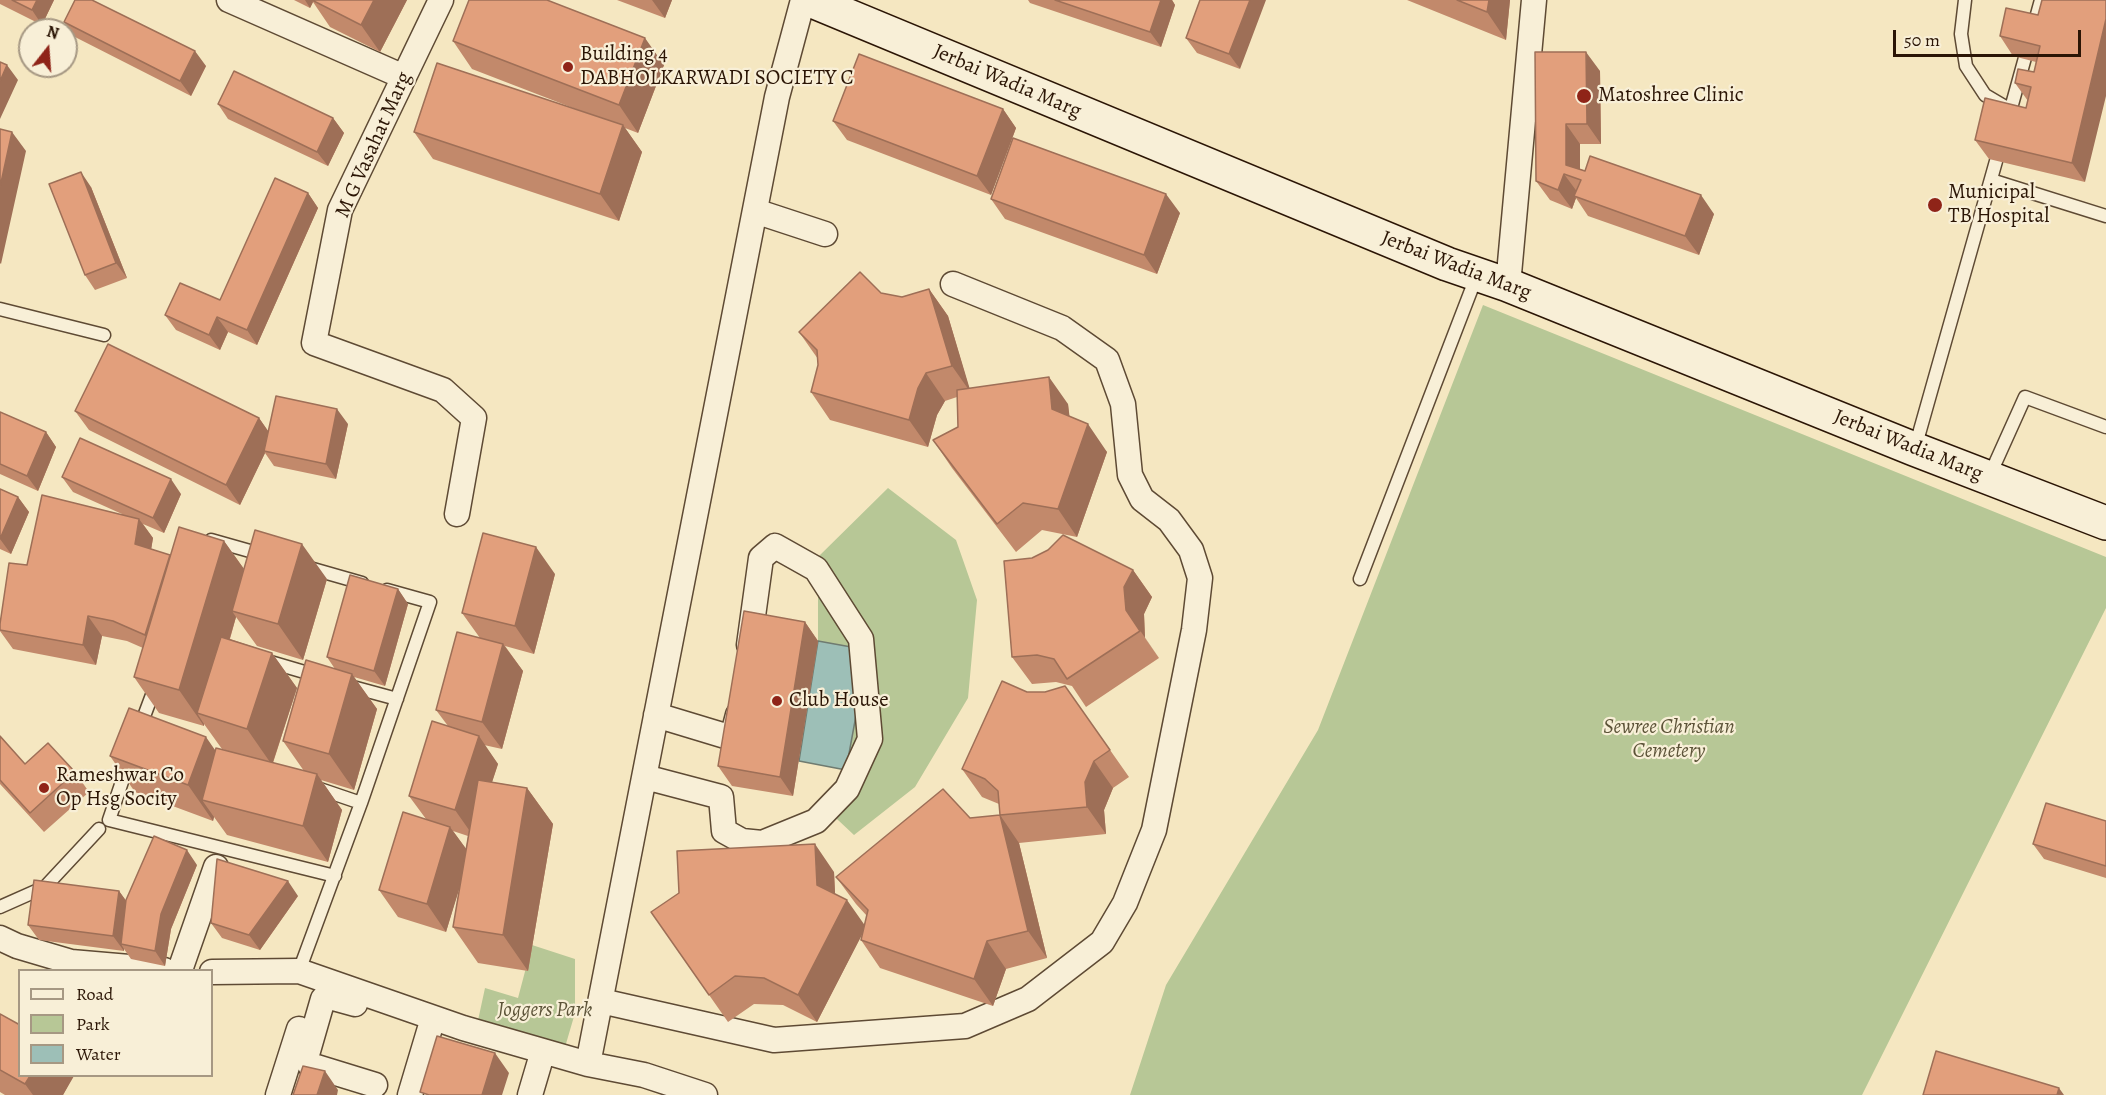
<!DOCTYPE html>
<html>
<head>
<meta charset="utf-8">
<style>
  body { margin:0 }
  #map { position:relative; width:2106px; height:1095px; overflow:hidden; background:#f5e7c1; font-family:Alegreya,serif }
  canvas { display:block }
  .legend { position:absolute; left:18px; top:969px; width:195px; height:108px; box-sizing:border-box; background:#f8efd7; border:2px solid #a69883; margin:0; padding:8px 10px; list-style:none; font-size:18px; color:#2b1505 }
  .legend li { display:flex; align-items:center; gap:12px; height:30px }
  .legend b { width:30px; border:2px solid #a69883 }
  .north { position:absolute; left:18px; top:18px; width:60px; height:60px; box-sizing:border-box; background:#f8efd7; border:2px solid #a69883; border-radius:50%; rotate:17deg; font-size:16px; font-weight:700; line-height:24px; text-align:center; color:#2b1505 }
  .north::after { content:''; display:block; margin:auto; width:21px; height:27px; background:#8f2418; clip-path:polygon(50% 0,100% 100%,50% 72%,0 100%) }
  .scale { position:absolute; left:1893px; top:30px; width:188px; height:27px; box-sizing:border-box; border:3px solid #2b1505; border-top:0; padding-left:8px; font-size:18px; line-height:21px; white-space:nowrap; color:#2b1505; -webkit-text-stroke:4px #f8efd7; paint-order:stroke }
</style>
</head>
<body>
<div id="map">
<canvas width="2106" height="1095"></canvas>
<ul class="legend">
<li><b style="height:8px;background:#f8efd7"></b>Road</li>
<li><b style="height:16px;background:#b7c796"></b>Park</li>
<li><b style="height:16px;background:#9dbfb7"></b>Water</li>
</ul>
<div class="north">N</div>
<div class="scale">50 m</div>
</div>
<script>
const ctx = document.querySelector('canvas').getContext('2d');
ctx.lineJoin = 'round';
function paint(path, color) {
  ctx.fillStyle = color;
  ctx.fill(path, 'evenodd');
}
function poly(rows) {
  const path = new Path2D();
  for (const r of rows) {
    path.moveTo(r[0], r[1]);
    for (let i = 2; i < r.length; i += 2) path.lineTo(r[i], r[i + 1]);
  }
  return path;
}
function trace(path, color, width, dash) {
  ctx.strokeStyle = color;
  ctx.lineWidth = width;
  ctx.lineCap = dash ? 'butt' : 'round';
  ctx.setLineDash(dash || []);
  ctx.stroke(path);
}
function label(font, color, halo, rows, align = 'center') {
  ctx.font = font + ' Alegreya,serif';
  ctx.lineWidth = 4.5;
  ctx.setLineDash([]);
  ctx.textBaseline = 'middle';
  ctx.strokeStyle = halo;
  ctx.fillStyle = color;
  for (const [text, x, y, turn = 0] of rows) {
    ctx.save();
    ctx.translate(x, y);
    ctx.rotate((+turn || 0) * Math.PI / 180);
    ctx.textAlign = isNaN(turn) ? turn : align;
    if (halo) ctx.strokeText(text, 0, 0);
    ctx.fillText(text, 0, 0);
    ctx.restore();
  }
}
const green = poly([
  [1483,305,2106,557,2106,608,1862,1095,1130,1095,1166,985,1318,730],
  [888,488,956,540,977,600,968,698,915,787,854,835,822,805,846,770,868,650,818,641,818,557],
  [532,945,575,959,575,1013,563,1054,477,1025,485,988,518,998]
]);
const water = poly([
  [818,641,868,650,846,770,799,761,818,641]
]);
const lane = poly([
  [1965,0,1961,34,1966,66,1985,95,2007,108],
  [2008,119,2041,0],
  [1991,180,2106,216],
  [0,309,104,335],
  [1915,448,2000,147],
  [1989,477,2025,397,2106,427],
  [211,540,264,555],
  [306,567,362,583],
  [1360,579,1477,275],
  [267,661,318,676],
  [349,686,397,699],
  [140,727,155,687],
  [129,761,109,820,335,876],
  [314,787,361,803],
  [0,907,45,887,99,829],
  [299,971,361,803,430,602,387,590]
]);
const street = poly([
  [229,0,404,77],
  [441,0,340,210,314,343,443,390,474,418,457,514],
  [755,211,825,234],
  [1508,285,1534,0],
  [656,715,732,738,738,715],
  [645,777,721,797,724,831,742,841,762,843,816,821,847,789,870,739,861,639,816,569,775,546,761,558,749,645],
  [0,938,17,946,71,962,164,970],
  [180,970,216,867],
  [212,972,299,971,463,1028,588,1064,644,1075,705,1095],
  [601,1001,774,1040,965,1026,1028,999,1102,942,1125,903,1154,830,1194,630,1200,578,1191,550,1169,520,1142,499,1130,475,1123,404,1107,360,1062,328,953,284],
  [355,1004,326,996,323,999,306,1058,310,1065,375,1085],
  [588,1064,777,97,803,0],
  [278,1095,299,1029],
  [410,1095,433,1018],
  [530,1095,543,1051]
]);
const secondary = poly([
  [810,0,1447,264,1508,285,1914,449,2106,523]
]);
const wall = poly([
  [0,0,54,0,42,25,0,4],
  [294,0,407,0,380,52,330,27,313,2,310,8],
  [617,0,672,0,665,18],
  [1028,0,1172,0,1175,5,1161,47,1030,3],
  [1200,0,1240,69,1197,53,1186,38],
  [1407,0,1510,0,1506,40],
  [2038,15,2085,182,1989,159,1975,140,2026,108,2028,101,2015,83,2034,72,2036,62,2013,56,2000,36],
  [64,22,206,66,191,96,75,37],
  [453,41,664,65,638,133,625,128,642,152,619,221,433,159,414,132,586,113,472,69],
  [1535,52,1600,71,1601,144,1580,144,1580,169,1714,214,1699,255,1588,216,1576,198,1572,209,1550,200,1536,181],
  [218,104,333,118,344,133,328,166,228,119],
  [1003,109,1016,128,991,195,847,140,833,121],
  [91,187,127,278,95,290,85,275],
  [308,193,318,208,257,345,228,332,220,350,176,330,165,315,220,300],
  [991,199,1180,213,1157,274,1005,219],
  [929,289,948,316,969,388,1068,404,1069,416,1107,452,1077,537,1042,530,1016,552,952,468,933,440,958,427,957,397,945,401,937,415,928,447,830,420,811,392,818,365,818,359,799,332,881,293,902,297],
  [75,411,259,418,268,431,348,424,336,479,274,466,265,453,240,505,89,430],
  [0,412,46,432,56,447,38,491,0,474],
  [62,477,181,494,164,533,143,524,153,538,151,549,170,556,224,541,244,569,327,579,303,660,257,646,236,617,230,639,272,653,297,688,273,763,304,771,283,741,335,669,327,657,398,589,408,604,385,686,354,677,377,709,354,790,321,780,342,810,328,862,227,835,214,817,213,821,135,792,110,756,215,750,233,753,222,749,204,724,204,726,159,713,134,677,143,648,127,641,102,636,96,665,13,649,0,631,0,624,27,565,122,514,73,492],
  [0,489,18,497,29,512,11,554,0,549],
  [1133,570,1152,597,1144,614,1145,638,1159,658,1086,707,1072,686,1056,682,1032,684,1012,657],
  [555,574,534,654,505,646,523,671,502,749,484,745,498,764,492,782,527,788,553,824,528,971,478,963,453,927,460,885,446,932,398,917,379,890,426,819,409,796,448,726,436,710,480,638,462,613],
  [453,831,468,836,466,849],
  [805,622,818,641,793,796,732,786,718,766],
  [1065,686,1129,777,1113,788,1104,810,1106,834,1019,843,1047,958,1006,969,993,1006,880,968,861,940,862,934,817,1022,783,1005,754,1004,728,1022,651,912,834,872,835,894,864,925,867,916,856,904,836,877,970,818,1000,815,999,804,982,797,962,769,1027,692,1045,692],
  [0,736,25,764,75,772,89,792,44,832,0,784],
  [2106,821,2106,878,2044,859,2033,844],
  [197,865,171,929,165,966,131,959,124,949,124,951,39,940,28,925,119,891,126,901],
  [298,896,260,950,222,938,211,923],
  [0,1014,20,1076,73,1076,63,1095,5,1095,0,1092]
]);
const shadedWall = poly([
  [37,0,54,0,42,25,32,10],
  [305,0,312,0,313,2,310,8],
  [374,0,407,0,380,52,361,25],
  [652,0,672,0,665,18],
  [1161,0,1172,0,1175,5,1161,47,1150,32],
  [1250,0,1266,0,1240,69,1229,54],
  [1489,0,1510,0,1506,40,1487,12],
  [2106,19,2106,96,2085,182,2072,163],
  [645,38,664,65,638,133,619,105],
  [195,51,206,66,191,96,180,81],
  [1586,52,1600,71,1601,144,1587,124],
  [7,65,18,80,0,119,0,81],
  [1003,109,1016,128,991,195,977,176],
  [333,118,344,133,328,166,317,152],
  [1566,124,1580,144,1580,180,1566,165],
  [623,125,642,152,619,221,600,194],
  [12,132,26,151,1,264,0,263,0,187],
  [81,172,91,187,127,278,116,263],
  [1564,174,1578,193,1574,196,1576,198,1572,209,1558,190],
  [308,193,318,208,257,345,247,330],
  [1166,194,1180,213,1157,274,1144,255],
  [1701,195,1714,214,1699,255,1685,236],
  [929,289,948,316,971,393,952,366],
  [217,317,228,332,220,350,209,335],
  [926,373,945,401,937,415,928,447,909,420,918,388],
  [1049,377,1068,404,1072,436,1052,409],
  [337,409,348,424,336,479,326,464],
  [259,418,273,438,264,451,265,453,240,505,226,485],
  [1088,424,1107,452,1077,537,1058,509],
  [46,432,56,447,38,491,27,476],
  [171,479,181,494,164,533,153,518],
  [18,497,29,512,11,554,0,539],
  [139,519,153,538,149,563,135,544],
  [224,541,249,576,232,611,236,617,207,716,197,713,204,724,204,726,179,690],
  [302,544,327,579,303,660,278,624],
  [536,547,555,574,534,654,515,626],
  [170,555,183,575,159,654,145,635],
  [1133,570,1152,597,1144,614,1145,638,1159,658,1126,610,1124,587],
  [398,589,408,604,385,686,374,671],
  [88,616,102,636,96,665,83,645],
  [805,622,818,641,793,796,780,777],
  [503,644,523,671,502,749,482,722],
  [272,653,297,688,272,765,247,729],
  [352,674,377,709,354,790,329,754],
  [479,736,498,764,474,837,455,810],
  [206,737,231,773,202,800,214,817,213,821,188,785],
  [1094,761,1113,788,1104,810,1106,834,1087,807,1085,782],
  [317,774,342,810,328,862,303,826],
  [527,788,553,824,528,971,503,935],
  [1000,815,1019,843,1047,958,1028,931],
  [450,827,470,854,446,932,427,904],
  [815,844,834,872,836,912,817,885],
  [187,850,197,865,171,929,165,966,155,951,161,914],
  [288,881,298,896,260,950,249,935],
  [119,891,130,906,121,944,124,949,124,951,113,936],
  [847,900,866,927,817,1022,798,995],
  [987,941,1006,969,993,1006,974,979],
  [495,1053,509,1073,502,1095,482,1095],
  [325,1071,338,1090,337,1095,317,1095],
  [30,1076,74,1076,63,1095,33,1095,25,1084],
  [2059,1088,2064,1095,2057,1095]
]);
const building = poly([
  [12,0,37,0,32,10,12,0],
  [75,0,92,0,195,51,180,81,64,22,75,0],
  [312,0,374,0,361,25,312,0],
  [469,0,547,0,645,38,619,105,453,41,469,0],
  [1055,0,1161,0,1150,32,1055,0],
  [1200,0,1250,0,1229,54,1186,38,1200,0],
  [1457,0,1489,0,1487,12,1457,0],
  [2042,0,2106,0,2106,19,2072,163,1975,140,1985,98,2026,108,2031,87,2015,83,2018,69,2034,72,2040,46,2000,36,2006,8,2038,15,2042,0],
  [1535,52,1586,52,1587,124,1566,124,1566,165,1585,171,1590,156,1701,195,1685,236,1574,196,1581,180,1564,174,1558,190,1536,181,1535,52],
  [859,54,1003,109,977,176,833,121,859,54],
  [0,62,7,65,0,81,0,62],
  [437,63,623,125,600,194,414,132,437,63],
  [234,71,333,118,317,152,218,104,234,71],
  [0,129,12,132,0,187,0,129],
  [1013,138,1166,194,1144,255,991,199,1013,138],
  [81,172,116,263,85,275,49,184,81,172],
  [275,178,308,193,247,330,217,317,209,335,165,315,180,283,220,300,275,178],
  [860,272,881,293,902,297,929,289,952,366,926,373,918,388,909,420,811,392,818,365,817,350,799,332,860,272],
  [108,344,259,418,226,485,75,411,108,344],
  [1049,377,1052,409,1088,424,1058,509,1023,503,997,524,933,440,958,427,957,390,1049,377],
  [276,396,337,409,326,464,264,451,276,396],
  [0,412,46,432,27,476,0,464,0,412],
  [80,438,171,479,153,518,62,477,80,438],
  [0,489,18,497,0,539,0,489],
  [42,495,139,519,135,544,170,555,145,635,113,621,88,616,83,645,0,630,0,624,9,563,27,565,42,495],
  [179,527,224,541,179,690,134,677,179,527],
  [255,530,302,544,278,624,232,611,255,530],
  [483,533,536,547,515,626,462,613,483,533],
  [1063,535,1133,570,1124,587,1126,610,1140,631,1067,679,1054,659,1037,655,1012,657,1004,561,1032,558,1048,550,1063,535],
  [350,575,398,589,374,671,327,657,350,575],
  [744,611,805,622,780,777,718,766,744,611],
  [457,632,503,644,482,722,436,710,457,632],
  [221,637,272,653,247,729,197,713,221,637],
  [306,660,352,674,329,754,283,741,306,660],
  [1002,681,1027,692,1045,692,1065,686,1110,750,1094,761,1085,782,1087,807,1000,815,1028,931,987,941,974,979,861,940,868,910,836,877,943,789,970,818,1000,815,998,791,985,779,962,769,1002,681],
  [129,708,206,737,188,785,110,756,129,708],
  [432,721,479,736,455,810,409,796,432,721],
  [0,736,25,764,48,743,75,772,30,813,0,780,0,736],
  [216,748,317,774,303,826,202,800,216,748],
  [478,780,527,788,503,935,453,927,478,780],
  [2046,803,2106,821,2106,866,2033,844,2046,803],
  [403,812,450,827,427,904,379,890,403,812],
  [154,836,187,850,161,914,155,951,121,944,126,900,154,836],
  [815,844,817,885,847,900,798,995,764,978,735,976,709,995,651,912,679,893,677,851,815,844],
  [217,859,288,881,249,935,211,923,217,859],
  [34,880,119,891,113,936,28,925,34,880],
  [0,1014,20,1025,20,1076,30,1076,25,1084,0,1070,0,1014],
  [437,1036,495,1053,482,1095,429,1095,420,1092,437,1036],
  [1936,1051,2059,1088,2057,1095,1923,1095,1936,1051],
  [303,1066,325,1071,317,1095,293,1095,303,1066]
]);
const markers = [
  [568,67,6,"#8f2418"],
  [1584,96,8,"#8f2418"],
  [1935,205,8,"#8f2418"],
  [777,701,6,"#8f2418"],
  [44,788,6,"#8f2418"]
];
const poiNames = [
  ["Building 4",580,55],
  ["DABHOLKARWADI SOCIETY C",580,79],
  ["Matoshree Clinic",1598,96],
  ["Municipal",1948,193],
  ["TB Hospital",1948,217],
  ["Club House",789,701],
  ["Rameshwar Co",56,776],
  ["Op Hsg Socity",56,800]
];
const streetNames = [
  ["Jerbai Wadia Marg",1007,82,23],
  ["M G Vasahat Marg",374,145,-66],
  ["Jerbai Wadia Marg",1456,266,21],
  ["Jerbai Wadia Marg",1908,446,22]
];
const parkNames = [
  ["Sewree Christian",1669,728],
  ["Cemetery",1669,752],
  ["Joggers Park",545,1011]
];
paint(green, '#b7c796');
paint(water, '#9dbfb7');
trace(water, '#6f7b70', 1.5);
trace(lane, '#5e4a34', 15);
trace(street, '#5e4a34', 27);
trace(secondary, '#2b1505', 36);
trace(lane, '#f8efd7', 12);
trace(street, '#f8efd7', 24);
trace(secondary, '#f8efd7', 33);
paint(wall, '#c2896b');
paint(shadedWall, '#9e6f57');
paint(building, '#e29f7c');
trace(building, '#9e6f57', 1.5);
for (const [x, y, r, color] of markers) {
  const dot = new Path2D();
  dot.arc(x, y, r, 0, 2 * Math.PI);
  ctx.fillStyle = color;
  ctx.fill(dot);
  trace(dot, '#f8efd7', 2);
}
label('21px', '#2b1505', '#f8efd7', poiNames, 'left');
label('21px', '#2b1505', '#f8efd7', streetNames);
label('italic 21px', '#5c5338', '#f8efd7', parkNames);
</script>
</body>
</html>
